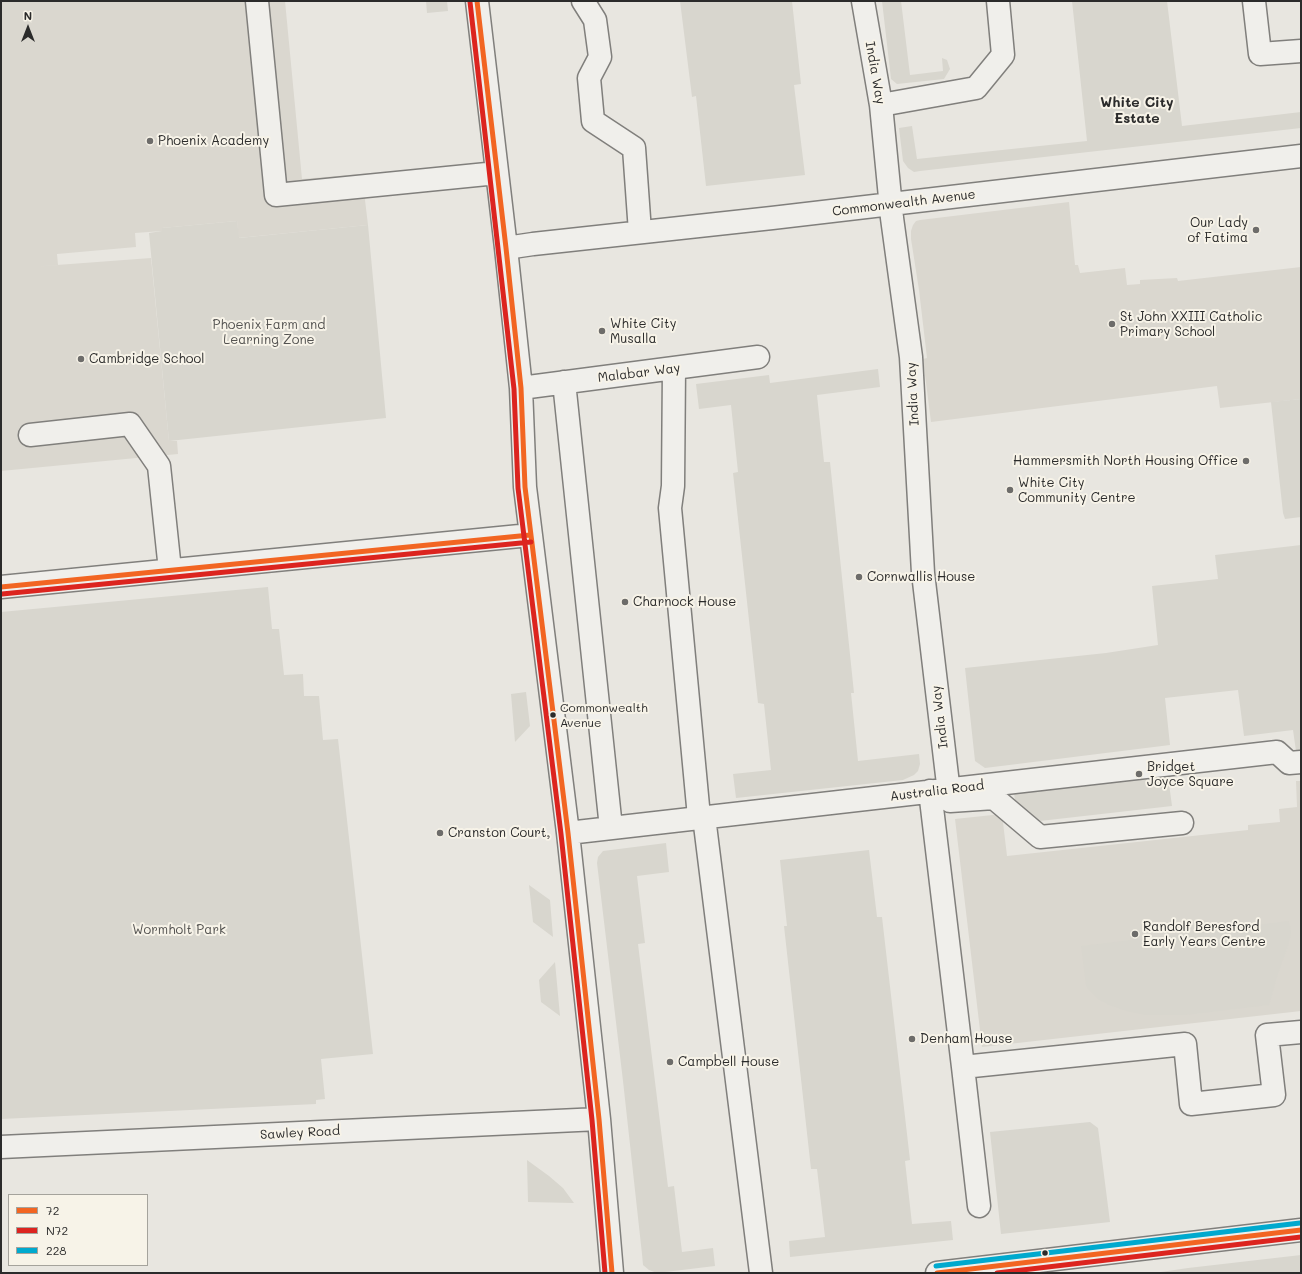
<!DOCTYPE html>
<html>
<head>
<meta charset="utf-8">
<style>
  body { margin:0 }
  #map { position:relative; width:1302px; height:1274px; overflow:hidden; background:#e8e6e0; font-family:Mali,sans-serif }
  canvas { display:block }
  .frame { position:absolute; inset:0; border:2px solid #2b2b2b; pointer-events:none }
  .legend { position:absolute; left:8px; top:1194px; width:140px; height:72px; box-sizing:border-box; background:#f7f3e8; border:1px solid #a5a39c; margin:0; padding:5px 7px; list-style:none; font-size:12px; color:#2b2b2b }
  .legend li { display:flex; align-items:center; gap:8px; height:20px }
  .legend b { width:20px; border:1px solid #a5a39c }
  .north { position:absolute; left:8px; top:8px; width:40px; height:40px; -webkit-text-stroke:3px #f7f3e8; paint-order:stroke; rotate:0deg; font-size:11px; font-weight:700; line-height:16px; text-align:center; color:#2b2b2b }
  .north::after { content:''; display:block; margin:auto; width:14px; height:18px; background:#2b2b2b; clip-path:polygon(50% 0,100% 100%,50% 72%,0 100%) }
</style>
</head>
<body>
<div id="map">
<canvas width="1302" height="1274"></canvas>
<div class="frame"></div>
<ul class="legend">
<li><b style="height:5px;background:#f26522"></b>72</li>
<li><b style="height:5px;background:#dc241f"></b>N72</li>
<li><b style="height:5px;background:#00a9ce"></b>228</li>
</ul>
<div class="north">N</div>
</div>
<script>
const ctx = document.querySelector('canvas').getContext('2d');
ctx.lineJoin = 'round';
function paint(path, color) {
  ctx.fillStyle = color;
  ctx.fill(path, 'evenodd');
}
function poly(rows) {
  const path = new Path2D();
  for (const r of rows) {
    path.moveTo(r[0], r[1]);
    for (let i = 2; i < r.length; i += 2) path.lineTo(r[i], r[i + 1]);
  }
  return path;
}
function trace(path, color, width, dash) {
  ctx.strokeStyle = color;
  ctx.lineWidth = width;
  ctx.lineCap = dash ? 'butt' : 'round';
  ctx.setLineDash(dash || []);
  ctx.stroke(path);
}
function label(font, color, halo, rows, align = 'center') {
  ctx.font = font + ' Mali,sans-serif';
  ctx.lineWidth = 4;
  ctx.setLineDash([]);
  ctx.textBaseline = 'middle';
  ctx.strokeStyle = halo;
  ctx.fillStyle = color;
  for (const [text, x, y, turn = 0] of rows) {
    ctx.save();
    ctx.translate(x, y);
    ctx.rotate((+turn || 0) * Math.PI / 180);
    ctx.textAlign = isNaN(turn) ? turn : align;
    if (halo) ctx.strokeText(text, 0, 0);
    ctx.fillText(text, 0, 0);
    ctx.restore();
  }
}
const built = poly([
  [1,1,285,1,302,179,371,173,365,200,368,225,238,238,237,221,162,228,162,231,135,233,136,247,57,254,58,265,30,267,151,258,169,441,177,441,178,454,1,471],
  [1069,202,1075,265,1078,265,1080,273,1125,268,1127,285,1140,284,1140,280,1177,278,1178,281,1301,267,1301,399,1220,408,1217,386,931,422,923,359,927,358,919,290,911,239,911,231,913,225,916,221,920,220],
  [1296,781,1301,781,1301,1011,982,1047,955,819,1002,814,1007,856,1248,830,1248,825,1280,822,1279,809,1297,807]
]);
const green = poly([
  [426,1,447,1,448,11,427,13],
  [680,1,792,1,801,84,794,85,805,175,706,186,696,96,692,97],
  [882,1,901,1,910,75,943,71,942,58,947,60,950,69,944,79,897,84,891,79],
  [1072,1,1167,1,1182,126,1301,112,1301,128,920,171,914,172,908,168,903,161,899,128,912,126,917,159,1087,141],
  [237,221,239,238,368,225,386,418,169,441,149,233,162,231,162,228],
  [878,369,880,387,817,395,824,462,830,462,854,693,851,693,858,761,919,754,920,764,918,771,914,775,903,780,736,798,733,774,771,770,764,704,758,703,733,473,738,472,731,405,699,409,696,384,769,375,770,383],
  [1301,399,1301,517,1285,519,1283,513,1271,402],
  [1301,545,1301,753,1299,753,1296,751,1293,730,1244,736,1238,690,1165,698,1170,745,985,768,975,761,965,668,1106,653,1158,645,1152,586,1218,579,1215,555],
  [268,587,272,629,279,629,284,675,303,674,304,696,319,696,323,740,338,739,373,1054,321,1059,325,1099,316,1100,316,1104,1,1119,1,612],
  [526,692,530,726,515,742,511,694],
  [1168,776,1172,806,1040,821,1016,808,1014,793],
  [666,843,669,872,637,876,645,943,638,944,668,1187,674,1186,682,1252,713,1248,715,1266,657,1273,649,1270,643,1265,642,1254,623,1081,597,863,598,857,603,851],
  [869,850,877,917,882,917,910,1160,905,1161,912,1224,951,1221,953,1240,790,1257,789,1241,825,1237,817,1169,811,1169,784,926,787,926,780,860],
  [529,885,550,900,553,937,533,922],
  [1289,921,1291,932,1289,943,1278,973,1269,1005,1186,1015,1146,1015,1126,1011,1109,1005,1098,999,1086,986,1081,946],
  [555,962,560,1016,541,1002,539,980],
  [1090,1122,1098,1128,1110,1222,1001,1234,990,1132],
  [527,1160,549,1176,563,1188,574,1203,528,1202],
  [1301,1255,1301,1273,1154,1273,1188,1268]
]);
const minor = poly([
  [257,1,276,195,497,173],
  [477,1,506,248,521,388,525,487,568,833,599,1119,612,1273],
  [583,1,595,20,600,57,589,78,593,121,634,148,640,232],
  [863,1,881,105,892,218,911,357,923,573,950,801,994,798,1040,837,1182,823],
  [1254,1,1260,54,1301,51],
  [881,105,976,88,1003,55,998,1],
  [506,248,533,244,772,218,1301,156],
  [674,368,673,486,670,508,699,817],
  [564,382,611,828],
  [521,388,758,357],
  [30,435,130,424,159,466,170,570],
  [1,587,530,535],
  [930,791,963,1067,979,1206],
  [704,817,761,1273],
  [568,833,1277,752,1289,763,1301,762],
  [963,1067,1185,1044,1191,1104,1274,1095,1267,1035,1301,1032],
  [1,1147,599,1119],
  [937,1273,1301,1230]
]);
const bus1 = poly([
  [477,1,506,248,521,388,525,487,568,833,599,1119,612,1273],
  [1,587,530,535],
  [937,1273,1301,1230]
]);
const bus2 = poly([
  [470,2,514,389,518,488,561,834,592,1120,605,1273],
  [2,594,531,542],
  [997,1273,1301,1237]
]);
const bus3 = poly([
  [936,1266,1300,1223]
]);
const markers = [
  [150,141,4,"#6d6c6a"],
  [1256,230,4,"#6d6c6a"],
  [1112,324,4,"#6d6c6a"],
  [602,331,4,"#6d6c6a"],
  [81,359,4,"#6d6c6a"],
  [1246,461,4,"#6d6c6a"],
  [1010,490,4,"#6d6c6a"],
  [859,577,4,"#6d6c6a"],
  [625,602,4,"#6d6c6a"],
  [553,715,3.5,"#2b2b2b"],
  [1139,774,4,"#6d6c6a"],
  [440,833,4,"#6d6c6a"],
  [1135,934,4,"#6d6c6a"],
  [912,1039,4,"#6d6c6a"],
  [670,1062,4,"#6d6c6a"],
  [1045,1253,3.5,"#2b2b2b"]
];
const busNames = [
  ["Commonwealth",560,708],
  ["Avenue",560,723]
];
const streetNames = [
  ["India Way",875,73,80],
  ["Commonwealth Avenue",904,203,-7],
  ["Malabar Way",639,373,-7],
  ["India Way",913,394,-93],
  ["India Way",940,717,-97],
  ["Australia Road",937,791,-7],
  ["Sawley Road",300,1133,-3]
];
const poiNames = [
  ["Phoenix Academy",158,141],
  ["Our Lady",1248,223,"right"],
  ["of Fatima",1248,238,"right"],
  ["St John XXIII Catholic",1120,317],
  ["Primary School",1120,332],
  ["White City",610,324],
  ["Musalla",610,339],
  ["Cambridge School",89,359],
  ["Hammersmith North Housing Office",1238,461,"right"],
  ["White City",1018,483],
  ["Community Centre",1018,498],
  ["Cornwallis House",867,577],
  ["Charnock House",633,602],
  ["Bridget",1147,767],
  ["Joyce Square",1147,782],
  ["Cranston Court,",448,833],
  ["Randolf Beresford",1143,927],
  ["Early Years Centre",1143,942],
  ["Denham House",920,1039],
  ["Campbell House",678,1062]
];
const parkNames = [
  ["Phoenix Farm and",269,325],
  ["Learning Zone",269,340],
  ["Wormholt Park",179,930]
];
const neighbourhoodNames = [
  ["White City",1137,103],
  ["Estate",1137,119]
];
paint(built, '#dad7cf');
paint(green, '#d8d6ce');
trace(minor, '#807f7c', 25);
trace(minor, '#f0efeb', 22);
trace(bus1, '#f26522', 5);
trace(bus2, '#dc241f', 5);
trace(bus3, '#00a9ce', 5);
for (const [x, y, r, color] of markers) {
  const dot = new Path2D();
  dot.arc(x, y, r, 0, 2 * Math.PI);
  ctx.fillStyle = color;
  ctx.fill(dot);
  trace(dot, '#f7f3e8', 1.5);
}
label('12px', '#2b2b2b', '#f7f3e8', busNames, 'left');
label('13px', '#2b2b2b', '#f7f3e8', streetNames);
label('13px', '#2b2b2b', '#f7f3e8', poiNames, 'left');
label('13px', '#535250', '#f7f3e8', parkNames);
label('bold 14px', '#2b2b2b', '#f7f3e8', neighbourhoodNames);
</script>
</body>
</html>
